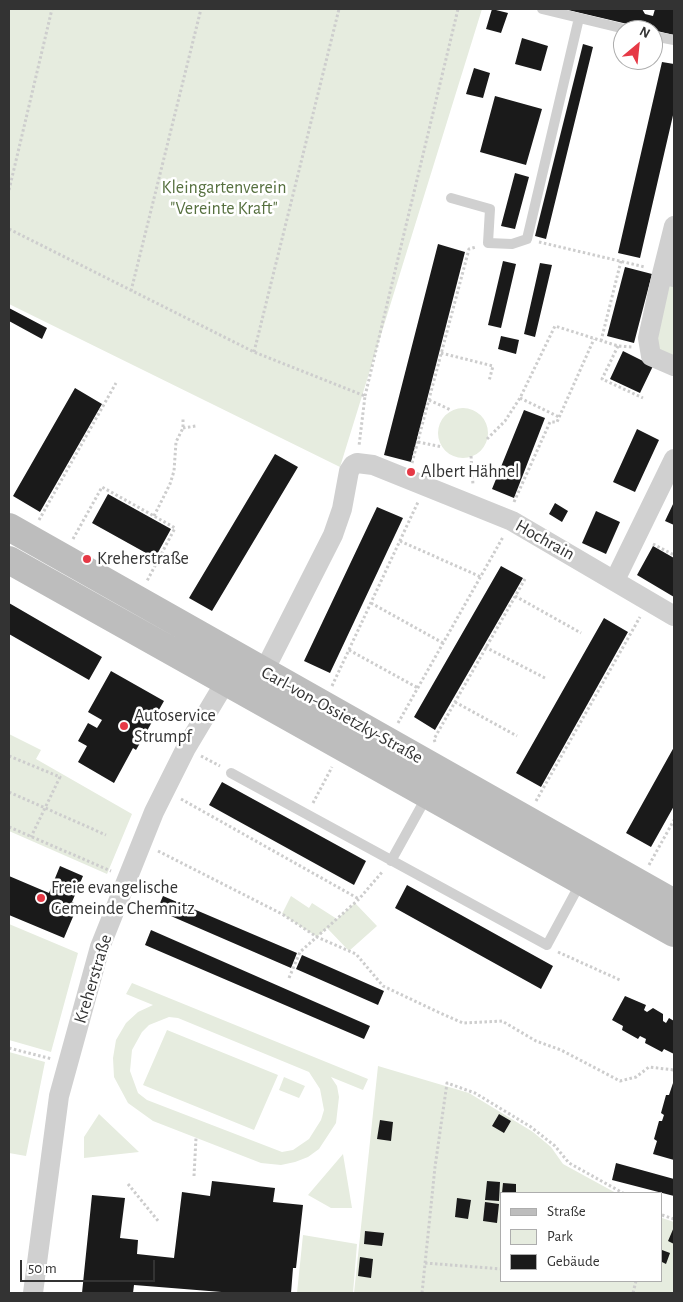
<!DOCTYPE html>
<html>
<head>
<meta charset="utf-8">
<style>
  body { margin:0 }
  #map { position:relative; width:683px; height:1302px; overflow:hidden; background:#fff; font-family:"Alegreya Sans",sans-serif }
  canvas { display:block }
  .frame { position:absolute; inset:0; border:10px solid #333; pointer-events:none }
  .legend { position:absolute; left:500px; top:1192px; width:162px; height:90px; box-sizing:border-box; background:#fff; border:1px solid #adadad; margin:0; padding:6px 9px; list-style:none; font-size:15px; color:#333 }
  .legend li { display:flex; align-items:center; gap:10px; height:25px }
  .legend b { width:25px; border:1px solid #adadad }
  .north { position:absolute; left:613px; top:20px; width:50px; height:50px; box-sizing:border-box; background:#fff; border:1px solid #adadad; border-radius:50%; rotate:28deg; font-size:14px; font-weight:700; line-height:20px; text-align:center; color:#333 }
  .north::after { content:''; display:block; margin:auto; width:18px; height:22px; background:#e63946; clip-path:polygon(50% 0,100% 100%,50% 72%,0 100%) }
  .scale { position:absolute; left:20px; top:1260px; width:135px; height:22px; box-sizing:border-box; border:2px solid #333; border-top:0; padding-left:6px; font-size:15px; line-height:18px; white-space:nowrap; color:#333; -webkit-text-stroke:4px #fff; paint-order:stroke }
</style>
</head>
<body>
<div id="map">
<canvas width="683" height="1302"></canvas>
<div class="frame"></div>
<ul class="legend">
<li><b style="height:6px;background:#bdbdbd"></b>Straße</li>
<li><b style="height:14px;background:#e6ecdf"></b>Park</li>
<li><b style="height:14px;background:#1a1a1a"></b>Gebäude</li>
</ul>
<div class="north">N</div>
<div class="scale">50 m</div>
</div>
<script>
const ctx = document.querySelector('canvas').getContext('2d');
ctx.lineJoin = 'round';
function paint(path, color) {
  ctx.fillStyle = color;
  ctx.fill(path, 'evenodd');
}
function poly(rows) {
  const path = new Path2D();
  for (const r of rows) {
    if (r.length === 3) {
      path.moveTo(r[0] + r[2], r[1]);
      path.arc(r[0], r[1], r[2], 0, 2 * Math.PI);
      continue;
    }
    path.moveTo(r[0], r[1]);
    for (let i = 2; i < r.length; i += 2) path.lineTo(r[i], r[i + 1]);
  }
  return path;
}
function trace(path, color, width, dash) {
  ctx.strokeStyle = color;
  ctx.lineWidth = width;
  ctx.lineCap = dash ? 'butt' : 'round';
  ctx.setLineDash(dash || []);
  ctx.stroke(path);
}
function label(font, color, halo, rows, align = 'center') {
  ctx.font = font + ' "Alegreya Sans",sans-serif';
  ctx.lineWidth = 5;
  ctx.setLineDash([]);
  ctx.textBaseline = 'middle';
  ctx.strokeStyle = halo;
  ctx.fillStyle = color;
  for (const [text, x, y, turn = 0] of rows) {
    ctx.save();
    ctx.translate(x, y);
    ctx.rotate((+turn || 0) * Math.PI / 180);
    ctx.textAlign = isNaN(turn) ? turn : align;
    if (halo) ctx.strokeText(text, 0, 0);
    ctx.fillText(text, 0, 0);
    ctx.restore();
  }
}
const green = poly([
  [9,9,482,9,340,467,9,304],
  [674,282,674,363,652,350,663,284],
  [463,433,25],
  [9,734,41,750,36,759,132,814,107,874,9,831],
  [291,896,309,908,312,903,337,919,355,903,377,926,349,951,327,928,317,937,282,914],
  [9,924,78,953,51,1052,9,1040],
  [132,983,368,1079,363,1090,331,1077,337,1086,339,1097,336,1123,319,1149,308,1157,295,1162,281,1165,261,1163,153,1121,128,1103,114,1077,113,1058,116,1040,126,1023,138,1012,153,1005,126,994],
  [169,1017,178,1018,309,1072,320,1089,324,1110,321,1120,309,1139,293,1150,282,1152,147,1100,138,1093,130,1071,132,1050,142,1032,149,1025],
  [167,1030,278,1075,254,1130,143,1085],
  [9,1052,45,1062,26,1156,9,1153],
  [378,1066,469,1093,533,1132,551,1147,563,1164,616,1193,502,1193,502,1281,662,1281,662,1218,674,1222,674,1293,354,1293],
  [284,1077,305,1086,299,1098,279,1090],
  [99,1114,139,1152,84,1158,84,1137],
  [343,1154,352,1208,331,1208,308,1195],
  [303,1235,357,1244,353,1293,297,1293]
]);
const building = poly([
  [492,9,508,13,501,33,486,29],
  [642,9,645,14,653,16,655,9,674,9,674,35,568,10],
  [522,38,548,46,541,71,515,64],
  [583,44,593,47,546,239,535,236],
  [662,62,674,64,674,111,640,258,618,253],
  [474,68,490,73,483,98,466,94],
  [495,96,542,109,526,165,480,152],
  [515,173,529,177,515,229,501,226],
  [438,244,465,252,411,462,384,455],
  [503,261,516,264,501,328,488,325],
  [540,263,552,265,535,337,524,334],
  [625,267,652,274,634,343,607,336],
  [9,308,47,328,42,339,9,321],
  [501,336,519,340,516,354,498,349],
  [623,351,653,366,640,393,610,379],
  [75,388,102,404,40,512,13,496],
  [524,410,545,418,514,498,492,489],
  [637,429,659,440,635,492,613,482],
  [275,454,298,467,212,611,189,598],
  [108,494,171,529,155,558,92,523],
  [674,502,674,525,665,521],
  [555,503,568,511,562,522,549,514],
  [377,507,403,518,330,673,304,661],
  [596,511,620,522,606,554,582,543],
  [653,546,674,558,674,597,637,575],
  [501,566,523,578,435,730,414,717],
  [9,603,102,657,89,680,9,634],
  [604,618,628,632,541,787,516,773],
  [111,671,164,701,136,750,133,748,114,783,78,762,87,746,78,741,88,723,97,728,102,720,88,712],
  [674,747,674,806,651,847,626,833],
  [222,782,366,861,354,885,209,805],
  [60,866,83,876,72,902,78,905,64,938,9,915,9,876,49,893],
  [407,885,553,966,541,989,395,908],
  [163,896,297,953,291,968,157,910],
  [151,930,370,1026,364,1039,145,945],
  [302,955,384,991,378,1005,296,969],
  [625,996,646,1005,644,1010,647,1012,653,1008,663,1014,663,1021,666,1023,669,1018,674,1021,674,1054,664,1049,662,1052,645,1043,646,1039,640,1036,638,1039,622,1030,623,1026,612,1020],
  [674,1080,674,1160,653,1154,657,1141,654,1139,659,1121,662,1121,664,1115,661,1113,666,1095,669,1095],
  [499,1114,511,1121,504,1133,492,1126],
  [380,1120,393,1122,391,1141,377,1139],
  [616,1163,674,1179,674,1196,612,1180],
  [212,1181,275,1188,273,1202,303,1205,296,1268,293,1268,291,1293,234,1293,134,1285,133,1293,82,1293,92,1195,125,1198,120,1238,138,1240,137,1254,174,1258,182,1192,210,1196],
  [487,1181,500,1182,499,1201,485,1200],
  [503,1183,516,1184,516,1193,502,1193],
  [457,1198,471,1200,468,1219,455,1217],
  [485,1202,499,1204,497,1223,483,1221],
  [674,1227,674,1244,668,1241],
  [365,1231,384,1233,382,1246,364,1244],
  [662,1250,670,1253,666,1264,662,1262],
  [360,1257,373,1259,371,1278,358,1276]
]);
const path = poly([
  [9,190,52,9],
  [9,229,254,352,365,396,359,446],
  [539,242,645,267],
  [131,291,201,9],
  [601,341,621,261],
  [618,346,602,379,643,398],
  [254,352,339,9],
  [441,353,493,366,489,381],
  [365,396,458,9],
  [520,398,559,417],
  [429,400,451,410],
  [183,428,196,426],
  [487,439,505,421,520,398,555,326,618,346,633,347],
  [418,442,442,447],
  [471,456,473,485],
  [412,463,469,249,476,247],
  [514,502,550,422,557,422,594,339],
  [154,516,170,484,174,471,176,442,183,428,183,418],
  [39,520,116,383],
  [73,539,102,487,154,516,175,528,147,581],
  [400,541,481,577],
  [653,544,674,555],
  [515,596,581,633],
  [371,603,443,643],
  [485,647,547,679],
  [349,650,418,688],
  [332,686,418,502],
  [455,702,517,736],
  [398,723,503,537],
  [435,742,434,739,525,579],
  [9,756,60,777,31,837],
  [201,756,220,766],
  [9,792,106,835],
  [181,799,359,899],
  [536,801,640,617],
  [313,803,332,767],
  [9,827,111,871],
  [158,851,282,914,317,937,356,954,383,986,438,1012,463,1023,502,1021,536,1041,561,1050,620,1081,636,1077,649,1067,674,1070],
  [649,865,674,820],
  [558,952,620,980],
  [289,978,300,952,359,899,383,871],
  [9,1048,52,1059],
  [194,1176,196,1138],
  [128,1184,159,1222],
  [662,1215,674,1219],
  [425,1263,502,1269],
  [422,1293,435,1167,447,1083,475,1093,531,1127,555,1146,569,1163,623,1193],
  [633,1293,636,1281]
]);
const lane = poly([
  [542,9,629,30],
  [653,36,674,40],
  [451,198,490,209,488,243,512,244,527,239,579,18],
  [231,773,547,945,581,882],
  [391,861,427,796]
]);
const street = poly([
  [662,274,674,226],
  [674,277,662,274,648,338,651,356,674,366],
  [615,580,674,459],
  [33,1293,59,1096,100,947,154,812,186,748,226,681,264,671,333,535,342,509,349,471,353,465,357,463,373,465,512,521,674,616]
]);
const secondary = poly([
  [9,527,674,903],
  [9,560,674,933]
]);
const markers = [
  [411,472,5,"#e63946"],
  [87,559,5,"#e63946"],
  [124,726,5,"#e63946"],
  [41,898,5,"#e63946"]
];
const parkNames = [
  ["Kleingartenverein",224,188],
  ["\"Vereinte Kraft\"",224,209]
];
const poiNames = [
  ["Albert Hähnel",421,472],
  ["Kreherstraße",97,559],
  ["Autoservice",134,716],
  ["Strumpf",134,737],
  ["Freie evangelische",51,888],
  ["Gemeinde Chemnitz",51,909]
];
const streetNames = [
  ["Hochrain",545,540,29],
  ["Carl-von-Ossietzky-Straße",342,715,29],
  ["Kreherstraße",93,979,-73]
];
paint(green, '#e6ecdf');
paint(building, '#1a1a1a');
trace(path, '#cdcdcd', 3, [2.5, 2.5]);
trace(lane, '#d0d0d0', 10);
trace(street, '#d0d0d0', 20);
trace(secondary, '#bdbdbd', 28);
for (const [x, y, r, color] of markers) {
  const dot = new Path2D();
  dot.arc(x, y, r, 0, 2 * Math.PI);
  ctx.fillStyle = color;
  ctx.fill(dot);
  trace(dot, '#fff', 2);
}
label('18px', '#56703f', '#fff', parkNames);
label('18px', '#333', '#fff', poiNames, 'left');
label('18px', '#333', '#fff', streetNames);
</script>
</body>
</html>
